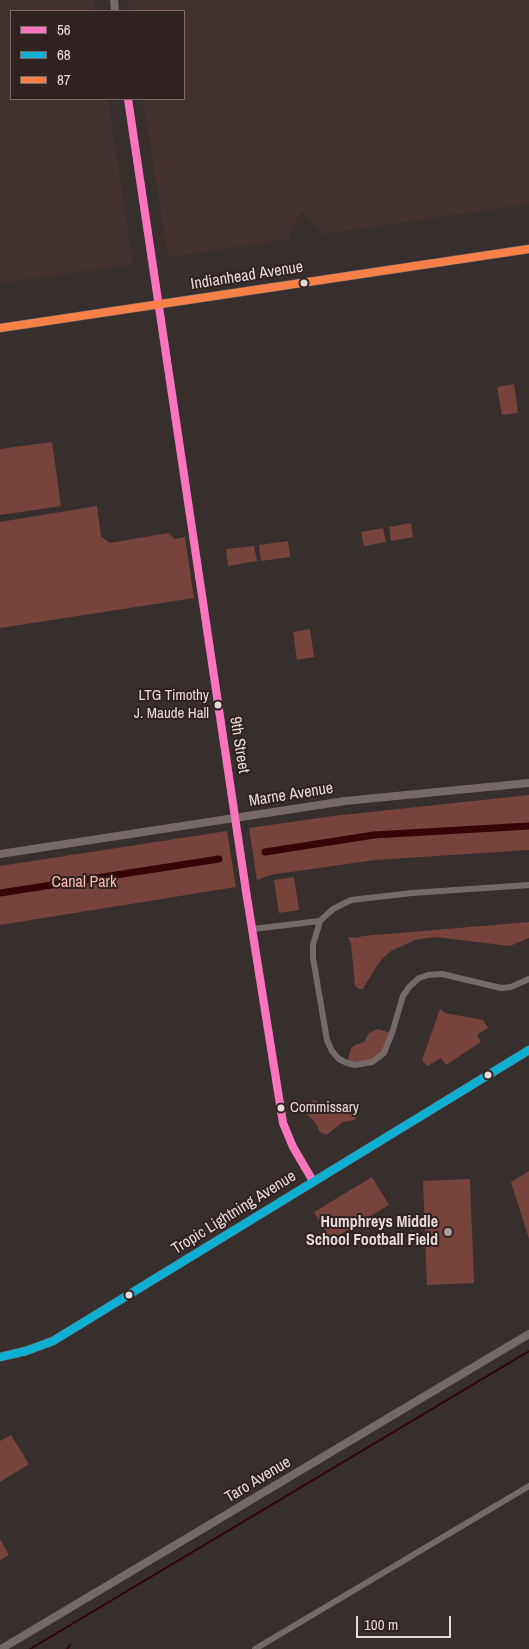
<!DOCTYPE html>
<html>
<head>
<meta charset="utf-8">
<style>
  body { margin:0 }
  #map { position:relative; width:529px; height:1649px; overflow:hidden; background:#362f2e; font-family:"Archivo Narrow",sans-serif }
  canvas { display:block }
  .legend { position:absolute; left:10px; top:10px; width:175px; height:90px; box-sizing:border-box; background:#302220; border:1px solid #786c6a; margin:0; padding:6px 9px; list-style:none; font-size:15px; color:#e5dbda }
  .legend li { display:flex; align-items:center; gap:10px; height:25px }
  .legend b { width:25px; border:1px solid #786c6a }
  .scale { position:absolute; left:356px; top:1616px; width:95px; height:22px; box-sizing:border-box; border:2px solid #e5dbda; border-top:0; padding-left:6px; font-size:15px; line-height:18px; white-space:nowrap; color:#e5dbda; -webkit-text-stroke:4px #302220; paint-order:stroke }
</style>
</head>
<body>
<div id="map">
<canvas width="529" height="1649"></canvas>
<ul class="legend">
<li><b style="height:6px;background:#fc73be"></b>56</li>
<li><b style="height:6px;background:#0dafd3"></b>68</li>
<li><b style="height:6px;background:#f78048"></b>87</li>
</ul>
<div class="scale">100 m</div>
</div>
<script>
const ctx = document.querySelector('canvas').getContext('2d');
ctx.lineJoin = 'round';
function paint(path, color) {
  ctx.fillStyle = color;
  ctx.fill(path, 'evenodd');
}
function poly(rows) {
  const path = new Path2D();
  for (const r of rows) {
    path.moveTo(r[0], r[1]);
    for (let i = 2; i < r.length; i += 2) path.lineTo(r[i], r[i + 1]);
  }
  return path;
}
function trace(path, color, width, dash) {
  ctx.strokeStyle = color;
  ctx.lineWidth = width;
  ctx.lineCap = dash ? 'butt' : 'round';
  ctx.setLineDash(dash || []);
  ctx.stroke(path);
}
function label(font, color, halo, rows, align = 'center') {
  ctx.font = font + ' "Archivo Narrow",sans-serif';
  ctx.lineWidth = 4;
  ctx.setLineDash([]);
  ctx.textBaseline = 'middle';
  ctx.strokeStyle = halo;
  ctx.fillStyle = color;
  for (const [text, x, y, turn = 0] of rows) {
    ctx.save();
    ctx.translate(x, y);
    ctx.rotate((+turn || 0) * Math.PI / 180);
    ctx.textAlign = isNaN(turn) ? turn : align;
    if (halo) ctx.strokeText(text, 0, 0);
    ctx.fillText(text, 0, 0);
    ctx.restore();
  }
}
const built = poly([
  [0,0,93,0,95,11,11,11,11,99,108,99,133,264,0,283],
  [128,0,529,0,529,204,321,234,320,229,302,211,290,234,291,239,168,257,143,99,184,99,184,11,130,11]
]);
const green = poly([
  [514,384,518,413,502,415,497,387],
  [52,442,61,506,0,515,0,449],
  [97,506,101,536,110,543,168,533,175,539,185,537,194,598,0,628,0,522],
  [411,523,413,537,391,541,389,527],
  [383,528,386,542,364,546,361,532],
  [288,541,290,557,261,561,259,545],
  [254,546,257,561,228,566,226,549],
  [310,629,314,657,297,660,293,632],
  [529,795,529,850,375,860,270,875,257,880,249,828,333,816],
  [227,831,236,887,0,925,0,866],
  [294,877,299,910,279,913,274,880],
  [529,922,529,938,510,946,435,937,415,940,391,951,383,958,376,967,363,989,359,989,355,986,351,943,348,937,356,938,363,936],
  [440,1009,445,1013,483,1020,488,1028,477,1035,481,1042,446,1065,441,1058,427,1066,422,1060],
  [378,1029,392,1033,379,1059,347,1063,351,1048,355,1045,364,1042,369,1033],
  [315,1100,323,1105,334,1105,340,1109,352,1108,357,1113,356,1117,354,1120,343,1122,328,1134,324,1134,320,1132,315,1122,307,1114,306,1110,307,1104],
  [529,1171,529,1239,511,1182],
  [372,1177,389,1205,331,1240,314,1212],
  [470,1179,474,1283,427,1285,423,1181],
  [11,1435,29,1464,0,1482,0,1441],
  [0,1539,9,1555,0,1560]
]);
const stream = poly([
  [30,1649,529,1351],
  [67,1649,70,1645]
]);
const canal = poly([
  [265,852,374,835,529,826],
  [0,893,219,859]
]);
const minor = poly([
  [529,885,412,893,351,900,333,909,320,921,313,945,313,958,327,1040,332,1051,339,1059,347,1063,355,1065,372,1062,384,1053,392,1033,403,996,409,987,419,978,428,975,442,974,501,988,511,987,529,979],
  [253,929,320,921],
  [255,1649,529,1486]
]);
const tertiary = poly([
  [114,0,115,11],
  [128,99,246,891,283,1123,293,1147,313,1181],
  [0,854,345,801,529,783],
  [1,1649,529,1334]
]);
const secondary = poly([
  [0,328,529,249],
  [0,1357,26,1351,53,1341,529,1050]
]);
const bus1 = poly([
  [128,99,246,891,283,1123,293,1147,313,1181]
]);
const bus2 = poly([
  [0,1357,26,1351,53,1341,529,1050]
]);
const bus3 = poly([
  [0,328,529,249]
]);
const markers = [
  [304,283,4.5,"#e5dbda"],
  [218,705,4.5,"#e5dbda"],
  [488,1075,4.5,"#e5dbda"],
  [281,1108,4.5,"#e5dbda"],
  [448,1232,5,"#a89f9e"],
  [129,1295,4.5,"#e5dbda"]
];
const busNames = [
  ["LTG Timothy",209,696],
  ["J. Maude Hall",209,714],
  ["Commissary",290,1108,"left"]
];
const streetNames = [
  ["Indianhead Avenue",247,276,-9],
  ["9th Street",239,745,81],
  ["Marne Avenue",291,795,-9],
  ["Tropic Lightning Avenue",234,1213,-32],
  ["Taro Avenue",258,1480,-31]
];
const parkNames = [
  ["Canal Park",84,883]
];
const poiNames = [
  ["Humphreys Middle",438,1223],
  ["School Football Field",438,1241]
];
paint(built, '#44312e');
paint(green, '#77433b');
trace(stream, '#360404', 2);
trace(canal, '#360404', 7);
trace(minor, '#756a68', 6);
trace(tertiary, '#756a68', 8);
trace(secondary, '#786b6a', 9);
trace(bus1, '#fc73be', 8);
trace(bus2, '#0dafd3', 8);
trace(bus3, '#f78048', 8);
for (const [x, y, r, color] of markers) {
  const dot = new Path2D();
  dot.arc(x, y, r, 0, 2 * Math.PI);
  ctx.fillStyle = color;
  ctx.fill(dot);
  trace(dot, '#302220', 2);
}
label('15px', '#e5dbda', '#302220', busNames, 'right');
label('16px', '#e5dbda', '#302220', streetNames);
label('16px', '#feb8ad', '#302220', parkNames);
label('bold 16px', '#e5dbda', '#302220', poiNames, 'right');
</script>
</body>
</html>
